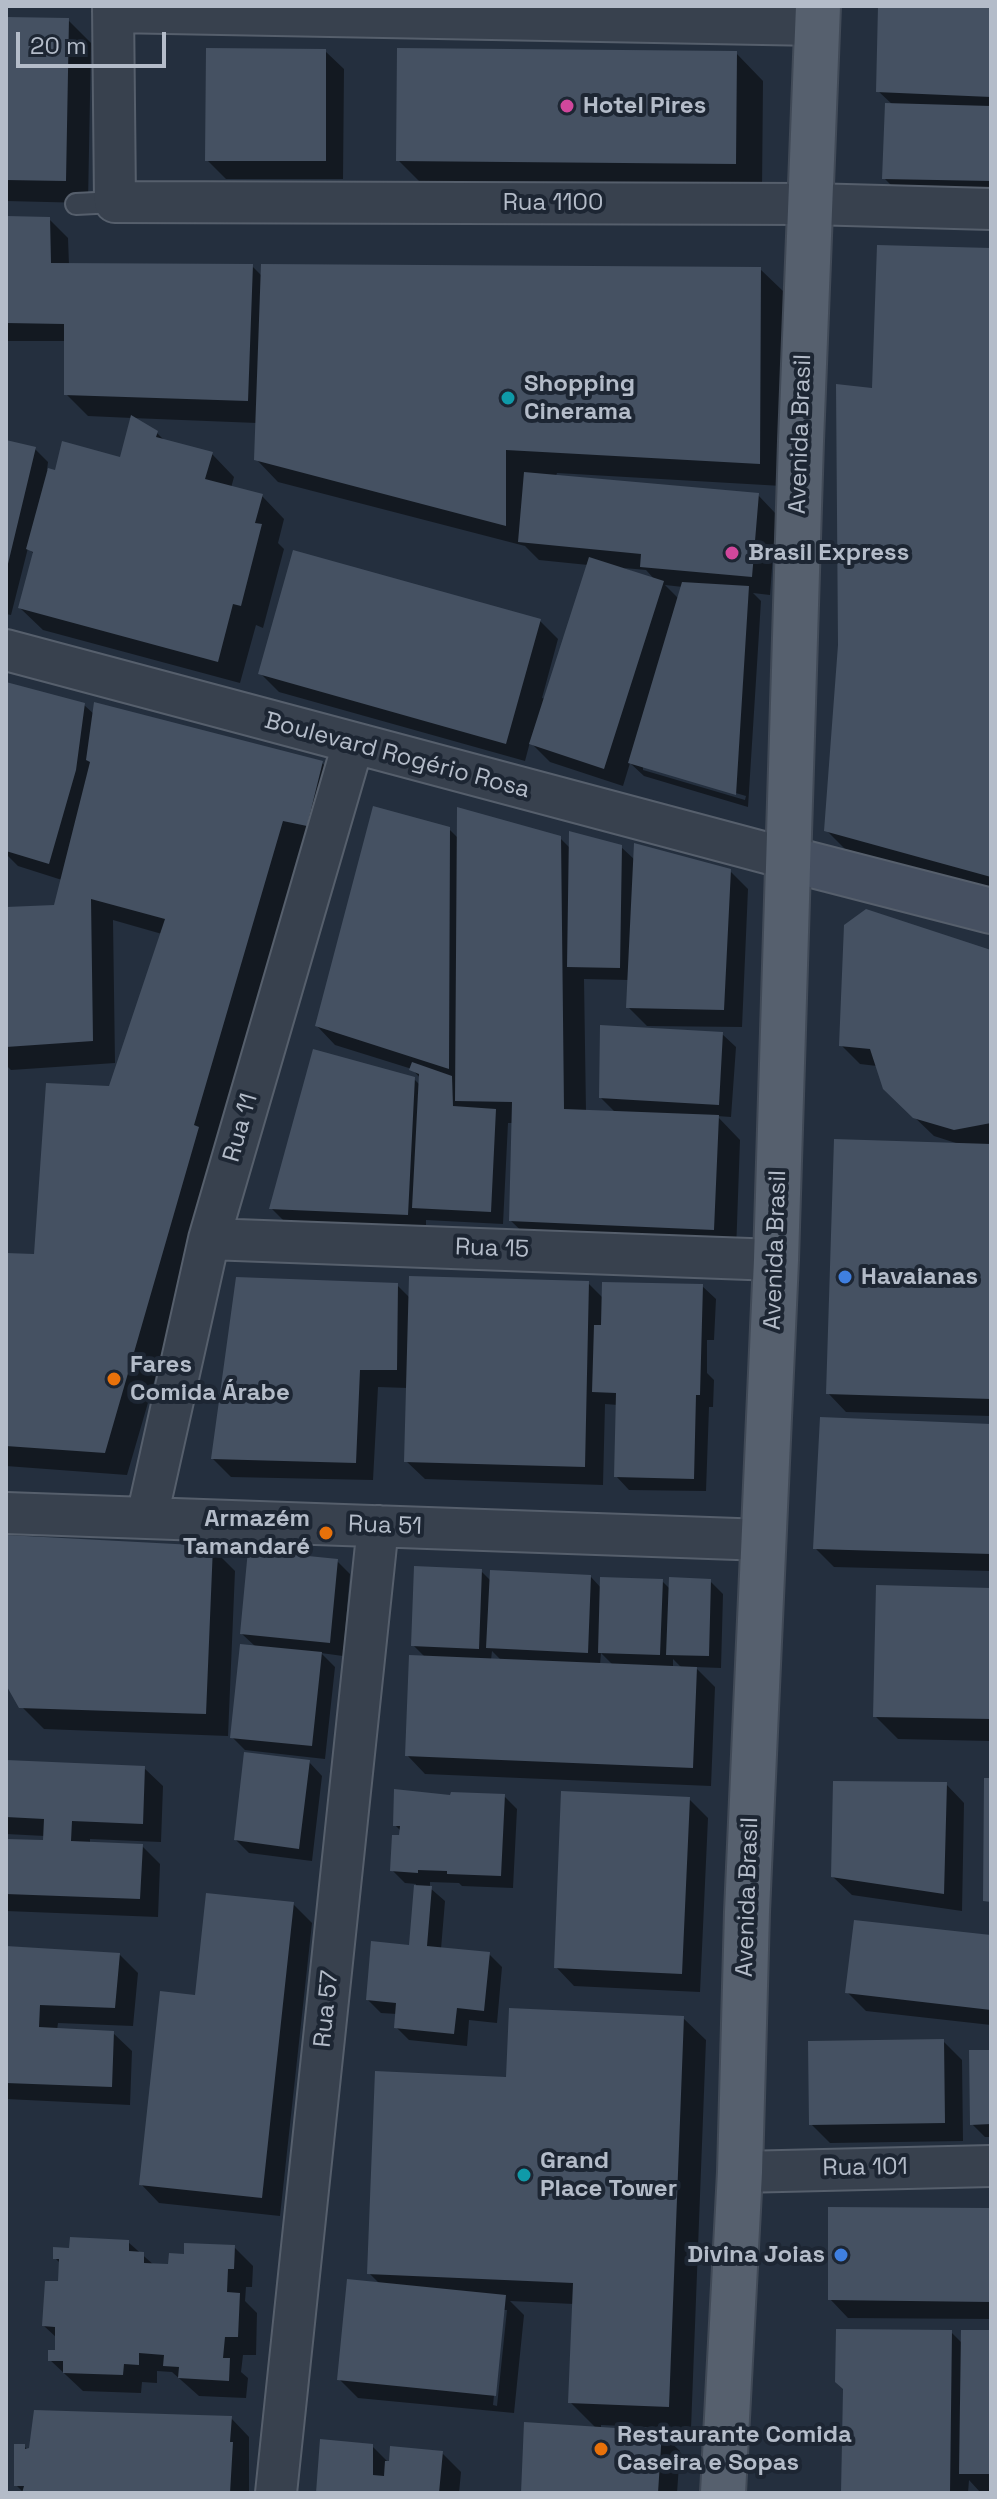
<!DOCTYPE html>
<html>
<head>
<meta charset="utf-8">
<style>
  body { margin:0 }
  #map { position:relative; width:997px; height:2499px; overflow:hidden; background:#242f3e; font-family:"Space Grotesk",sans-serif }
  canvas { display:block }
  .frame { position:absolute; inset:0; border:8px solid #b4bcc9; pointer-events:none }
  .scale { position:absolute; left:16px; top:32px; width:150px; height:36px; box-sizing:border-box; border:4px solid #b4bcc9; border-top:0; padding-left:10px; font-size:24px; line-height:28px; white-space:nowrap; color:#b4bcc9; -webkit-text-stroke:6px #1d2633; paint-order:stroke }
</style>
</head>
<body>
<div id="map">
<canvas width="997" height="2499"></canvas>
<div class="frame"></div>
<div class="scale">20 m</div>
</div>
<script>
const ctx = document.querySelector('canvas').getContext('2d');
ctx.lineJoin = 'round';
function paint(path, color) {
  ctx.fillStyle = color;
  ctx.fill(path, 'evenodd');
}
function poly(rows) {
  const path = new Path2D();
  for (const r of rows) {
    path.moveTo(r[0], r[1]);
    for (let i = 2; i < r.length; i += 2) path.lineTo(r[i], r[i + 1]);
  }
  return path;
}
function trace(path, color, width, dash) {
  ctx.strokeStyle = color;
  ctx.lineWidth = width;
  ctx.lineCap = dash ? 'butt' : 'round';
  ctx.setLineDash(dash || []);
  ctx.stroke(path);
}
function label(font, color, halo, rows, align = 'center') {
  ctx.font = font + ' "Space Grotesk",sans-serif';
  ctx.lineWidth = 8;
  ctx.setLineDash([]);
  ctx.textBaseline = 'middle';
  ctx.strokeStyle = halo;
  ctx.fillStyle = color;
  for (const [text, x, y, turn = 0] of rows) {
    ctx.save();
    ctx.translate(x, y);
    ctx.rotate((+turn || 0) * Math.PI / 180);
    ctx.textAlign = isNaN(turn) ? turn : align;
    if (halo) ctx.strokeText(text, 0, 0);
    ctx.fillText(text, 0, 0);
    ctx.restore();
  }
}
const shadow = poly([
  [880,6,991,6,991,193,897,191,884,178,893,105,878,91],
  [6,19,68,20,91,43,88,203,6,201],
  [325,51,344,69,343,179,226,179,207,160],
  [736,53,763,81,762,190,426,188,398,160],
  [6,218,49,219,68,238,69,265,252,266,263,277,760,269,783,291,782,486,557,473,556,476,758,495,776,514,770,595,753,593,761,601,748,807,644,776,630,763,623,786,550,762,530,742,525,761,279,692,261,674,540,621,558,639,542,698,546,699,588,565,539,560,525,546,278,482,256,459,257,423,132,418,156,432,166,442,212,454,234,477,231,488,262,496,284,519,278,543,284,549,263,628,256,625,240,683,43,630,20,608,35,555,28,548,11,615,6,614,6,442,35,449,48,462,47,470,56,472,121,459,132,418,88,416,66,394,66,341,6,341],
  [624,568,646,570,656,581],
  [665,585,683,587,679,599],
  [643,766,746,796,745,800,643,770],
  [991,250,991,889,845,849,826,830,877,390],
  [6,684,84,705,95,715,322,763,345,785,216,1147,179,1278,183,1282,127,1475,6,1466,6,1255,36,1256,110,1088,162,934,113,920,115,1063,11,1070,6,1065,6,909,55,907,62,880,18,866,6,854],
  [449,829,459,839,560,838,571,849,621,847,635,860,730,871,748,889,742,1027,647,1026,628,1007,629,980,584,979,586,1112,616,1113,601,1098,722,1034,736,1047,731,1117,717,1116,740,1140,736,1252,534,1243,511,1221,513,1123,508,1123,503,1224,426,1220,426,1233,290,1227,271,1208,414,1079,420,1085,421,1079,412,1069,335,1045,317,1026],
  [991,951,991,1416,846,1412,828,1393,959,1144,934,1136,884,1088,877,1066,860,1064,841,1045],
  [588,1283,603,1298,702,1286,716,1299,714,1340,707,1340,707,1373,714,1380,713,1407,709,1407,706,1491,629,1490,616,1476,618,1405,605,1404,603,1485,425,1479,406,1461,408,1388,378,1387,373,1480,231,1477,213,1459,397,1285,410,1298],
  [991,1426,991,1571,834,1567,815,1548],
  [6,1537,212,1548,235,1571,228,1736,44,1729,21,1706,6,1682],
  [337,1561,350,1574,343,1656,321,1653,335,1667,325,1759,245,1750,232,1737,256,1647,242,1634],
  [481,1571,492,1582,591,1577,602,1589,662,1581,670,1589,710,1581,723,1594,721,1668,695,1667,715,1687,711,1786,425,1774,407,1755,426,1658,413,1645],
  [492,1651,502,1661,491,1660],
  [601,1653,613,1665,600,1665],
  [673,1659,682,1668,673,1668],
  [991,1590,991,1741,898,1739,875,1716],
  [6,1762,144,1768,163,1786,161,1842,90,1839,90,1844,142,1846,160,1864,158,1917,6,1911,6,1841,45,1842,45,1836,6,1834],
  [309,1762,322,1776,312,1861,249,1853,236,1840],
  [946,1784,964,1803,962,1911,852,1895,833,1877],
  [504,1796,517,1809,513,1888,462,1886,459,1883,430,1882,430,1888,445,1901,441,1949,489,1954,502,1967,497,2023,469,2020,467,2046,409,2040,396,2027,397,2014,381,2013,368,2000,411,1947,416,1884,405,1883,392,1870,401,1837,402,1832,395,1825,452,1797],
  [689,1799,708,1818,700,1992,574,1986,556,1967],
  [293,1904,312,1923,280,2216,159,2203,141,2184,196,1997],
  [991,1937,991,2025,866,2011,847,1992],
  [6,1948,120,1955,138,1973,133,2026,58,2023,57,2030,113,2033,132,2051,130,2105,6,2099],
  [683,2018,706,2040,691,2429,601,2425,601,2429,661,2433,680,2451,677,2493,523,2493,597,2429,570,2402,574,2304,510,2301,524,2315,514,2413,358,2398,339,2379,381,2285,369,2273,508,2079],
  [503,2310,507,2310,497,2406,493,2405],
  [943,2041,962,2060,963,2141,830,2143,811,2124],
  [991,2052,991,2137,985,2137,972,2124],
  [991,2210,991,2319,848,2318,830,2299],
  [128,2242,155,2266,170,2266,186,2256,234,2247,253,2266,252,2287,246,2287,245,2301,257,2313,256,2355,243,2355,241,2372,248,2378,246,2398,199,2396,172,2372,157,2371,157,2383,142,2382,141,2393,83,2391,50,2360,56,2352,57,2338,44,2326,60,2283,60,2263,55,2258,71,2250],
  [951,2332,963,2344,991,2332,991,2492,980,2492,969,2480,968,2493,843,2493],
  [231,2418,249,2437,249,2493,24,2493,16,2485,24,2446,30,2452],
  [372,2446,391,2465,442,2453,461,2472,459,2493,318,2493]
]);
const building = poly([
  [878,6,991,6,991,97,876,92],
  [6,17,69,18,66,181,6,180],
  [206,48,326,49,326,161,205,161],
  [397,48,737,51,736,164,396,161],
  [885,103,991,106,991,181,882,179],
  [6,216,50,217,51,263,253,264,248,401,64,395,64,324,6,323],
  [877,245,991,248,991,877,824,831,838,645,836,384,872,388],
  [261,264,761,267,760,464,506,450,506,526,254,460],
  [131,415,158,431,156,437,213,452,205,479,263,494,255,523,262,524,241,606,233,604,218,662,18,608,33,552,26,549,48,468,55,470,62,441,120,457],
  [6,440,36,447,7,568,6,567],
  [524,472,759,493,752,577,640,567,641,554,518,542],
  [293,550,541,619,506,744,258,674],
  [589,557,664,581,604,769,529,744],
  [682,582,749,586,736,795,628,763],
  [6,682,85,703,76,770,49,864,6,851],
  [94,702,323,761,307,826,283,821,194,1125,199,1127,105,1453,6,1446,6,1253,34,1254,46,1083,109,1086,165,919,91,899,93,1041,6,1047,6,907,54,905,90,762,86,760],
  [373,806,450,827,449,1069,315,1026],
  [457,807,561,836,564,1109,719,1115,714,1230,509,1221,512,1102,455,1101],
  [569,831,622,845,620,968,567,967],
  [634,843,731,869,724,1010,626,1008],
  [866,909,991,950,991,1123,954,1130,913,1118,883,1089,870,1049,839,1046,844,925],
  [600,1025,723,1032,719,1105,599,1098],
  [313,1049,415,1077,408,1215,269,1209],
  [412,1062,452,1076,453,1106,496,1109,491,1212,412,1208,419,1074,409,1070],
  [834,1139,991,1144,991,1399,826,1394],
  [409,1276,589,1281,585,1467,404,1462],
  [236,1277,398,1283,397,1370,360,1370,356,1463,211,1459],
  [602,1282,703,1284,700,1395,696,1395,694,1479,614,1477,616,1393,592,1392,594,1325,601,1325],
  [820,1417,991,1424,991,1554,813,1549],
  [6,1535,213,1546,206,1714,19,1708,6,1685],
  [248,1550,338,1559,330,1643,240,1634],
  [414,1566,482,1569,479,1649,411,1646],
  [490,1570,591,1575,588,1653,486,1648],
  [600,1577,663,1579,660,1655,598,1653],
  [669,1577,711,1579,709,1656,666,1655],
  [876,1585,991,1588,991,1719,873,1717],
  [240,1644,322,1652,312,1746,230,1738],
  [409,1655,697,1667,693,1768,405,1756],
  [244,1752,310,1760,299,1849,234,1840],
  [6,1760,145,1766,143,1824,72,1821,71,1841,143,1844,140,1899,6,1894,6,1839,43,1840,44,1819,6,1817],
  [984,1778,991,1778,991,1902,983,1901],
  [833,1781,947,1782,944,1894,831,1877],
  [394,1789,450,1795,451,1792,505,1794,501,1876,447,1874,447,1871,418,1870,418,1873,390,1871,392,1835,399,1835,400,1826,393,1826],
  [561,1791,690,1797,682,1974,554,1968],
  [414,1885,432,1886,427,1946,490,1952,484,2011,457,2008,454,2034,394,2028,396,2003,366,2000,371,1941,409,1945],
  [206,1893,294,1902,262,2198,139,2185,160,1991,195,1995],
  [854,1920,991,1935,991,2010,845,1993],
  [6,1946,120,1953,115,2008,40,2005,39,2027,114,2031,112,2087,6,2083],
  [509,2008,684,2016,669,2407,568,2403,573,2283,367,2274,375,2071,506,2077],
  [944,2039,945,2123,809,2125,808,2041],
  [969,2050,991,2050,991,2124,970,2125],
  [828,2207,991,2208,991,2302,828,2300],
  [70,2237,129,2240,129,2251,144,2252,144,2263,168,2264,169,2253,184,2254,184,2243,235,2245,234,2269,228,2269,227,2292,240,2293,238,2337,225,2337,223,2358,230,2358,229,2381,178,2378,179,2367,163,2366,164,2355,139,2353,139,2365,124,2364,123,2375,63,2373,63,2361,48,2361,48,2350,55,2350,55,2327,42,2326,45,2281,58,2281,59,2259,53,2259,53,2247,69,2248],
  [347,2279,506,2295,496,2396,337,2380],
  [836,2329,952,2330,950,2493,841,2493,843,2389,835,2382],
  [961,2330,991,2330,991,2474,959,2474],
  [34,2410,232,2416,230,2442,233,2442,230,2493,22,2493,24,2486,14,2486,14,2444,25,2444,25,2449,29,2448],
  [524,2422,662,2431,658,2493,521,2493],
  [320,2439,373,2444,373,2475,384,2476,385,2461,389,2461,390,2446,443,2451,439,2493,316,2493]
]);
const lane = poly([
  [76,204,115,202]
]);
const street = poly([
  [113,6,115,202,810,204,991,209],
  [113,12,817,25],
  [6,650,789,859],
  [209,1239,776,1260],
  [6,1513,765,1540],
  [147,1517,209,1239,353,744],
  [740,2172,991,2166],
  [276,2493,378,1526]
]);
const secondary = poly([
  [789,859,991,911]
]);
const primary = poly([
  [723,2493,740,2172,747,1912,776,1260,801,441,818,6]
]);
const markers = [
  [567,106,8,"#d1479c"],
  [508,398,8,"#0f9aa8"],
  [732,553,8,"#d1479c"],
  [845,1277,8,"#3f7fe0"],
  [114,1379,8,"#e8710a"],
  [326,1533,8,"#e8710a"],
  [524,2175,8,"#0f9aa8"],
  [841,2255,8,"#3f7fe0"],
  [601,2449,8,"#e8710a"]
];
const poiNames = [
  ["Hotel Pires",583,106],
  ["Shopping",524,384],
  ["Cinerama",524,412],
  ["Brasil Express",748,553],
  ["Havaianas",861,1277],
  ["Fares",130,1365],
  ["Comida Árabe",130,1393],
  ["Armazém",310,1519,"right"],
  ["Tamandaré",310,1547,"right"],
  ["Grand",540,2161],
  ["Place Tower",540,2189],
  ["Divina Joias",825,2255,"right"],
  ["Restaurante Comida",617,2435],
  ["Caseira e Sopas",617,2463]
];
const streetNames = [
  ["Rua 1100",553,203],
  ["Avenida Brasil",801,434,-88],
  ["Boulevard Rogério Rosa",397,756,15],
  ["Rua 11",241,1128,-74],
  ["Rua 15",492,1249,2],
  ["Avenida Brasil",776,1250,-88],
  ["Rua 51",385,1526,2],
  ["Avenida Brasil",748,1897,-88],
  ["Rua 57",327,2009,-84],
  ["Rua 101",865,2168,-1]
];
paint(shadow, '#0007');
paint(building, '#455162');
trace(lane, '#565f6c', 24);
trace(street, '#565f6c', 44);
trace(secondary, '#565f6c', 48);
trace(primary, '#414a57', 48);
trace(lane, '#38414e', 20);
trace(street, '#38414e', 40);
trace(secondary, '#465061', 44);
trace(primary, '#56606e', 44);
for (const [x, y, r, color] of markers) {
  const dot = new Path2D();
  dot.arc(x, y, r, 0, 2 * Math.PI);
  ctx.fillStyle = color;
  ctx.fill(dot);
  trace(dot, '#1d2633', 3);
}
label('bold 24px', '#b4bcc9', '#1d2633', poiNames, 'left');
label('24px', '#b4bcc9', '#1d2633', streetNames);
</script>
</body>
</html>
